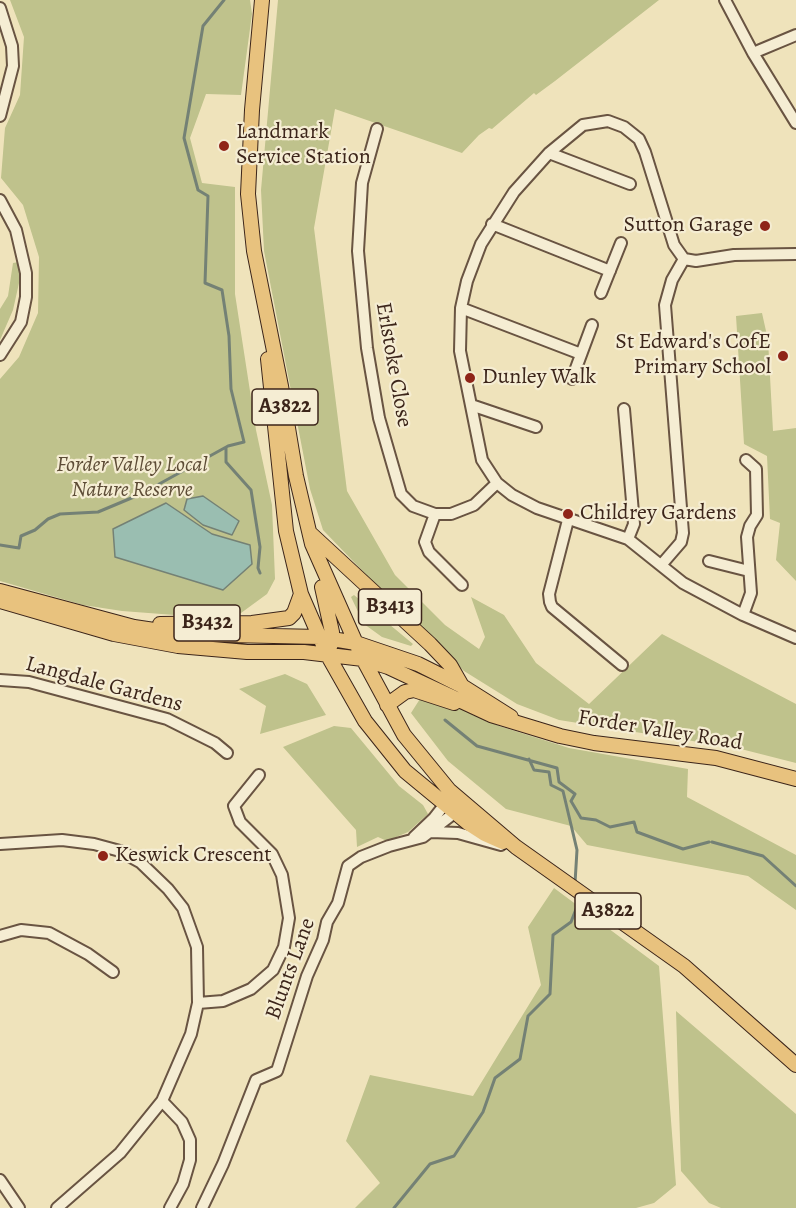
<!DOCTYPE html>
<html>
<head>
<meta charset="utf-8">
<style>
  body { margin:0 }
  canvas { display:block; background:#efe3bb }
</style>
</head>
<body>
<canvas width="796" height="1208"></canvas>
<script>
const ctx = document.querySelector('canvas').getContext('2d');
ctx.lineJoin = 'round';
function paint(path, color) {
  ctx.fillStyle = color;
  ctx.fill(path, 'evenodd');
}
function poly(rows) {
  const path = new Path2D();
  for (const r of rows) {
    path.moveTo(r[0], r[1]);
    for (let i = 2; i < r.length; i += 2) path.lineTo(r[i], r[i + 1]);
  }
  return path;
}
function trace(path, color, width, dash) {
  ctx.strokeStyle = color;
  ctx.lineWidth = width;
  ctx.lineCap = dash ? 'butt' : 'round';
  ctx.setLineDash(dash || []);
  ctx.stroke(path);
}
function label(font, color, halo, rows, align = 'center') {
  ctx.font = font + ' Alegreya,serif';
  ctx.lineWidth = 4.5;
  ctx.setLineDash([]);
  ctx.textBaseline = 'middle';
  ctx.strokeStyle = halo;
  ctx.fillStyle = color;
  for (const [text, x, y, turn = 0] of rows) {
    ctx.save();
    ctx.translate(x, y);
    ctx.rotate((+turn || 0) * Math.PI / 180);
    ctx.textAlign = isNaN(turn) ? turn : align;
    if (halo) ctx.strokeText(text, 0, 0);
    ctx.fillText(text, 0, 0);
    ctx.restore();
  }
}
const green = poly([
  [10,0,250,0,252,14,241,95,206,94,190,138,202,183,235,187,235,294,256,430,272,505,275,579,267,594,241,613,188,616,122,611,83,605,0,581,0,379,19,357,38,313,39,257,23,205,1,178,5,128,20,95,24,37],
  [278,0,659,0,555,81,536,95,534,93,492,129,489,128,479,135,462,153,335,109,314,228,347,491,395,575,445,625,479,649,485,637,471,597,504,615,536,663,589,704,662,634,796,704,796,763,737,748,559,720,517,704,464,671,408,618,323,530,310,489,264,251,261,190],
  [19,262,19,283,13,310,0,340,0,309,8,296,13,263],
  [762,313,768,340,773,431,796,428,796,581,776,560,780,523,770,519,767,456,744,444,736,316],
  [354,595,413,644,411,646,382,637,364,624,351,597],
  [285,674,307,684,326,715,260,734,266,706,239,689],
  [425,691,499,726,569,748,688,769,687,797,796,855,796,910,748,876,587,845,571,826,506,809,448,761,411,713],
  [334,726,351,728,399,786,423,805,428,814,408,832,387,841,378,837,357,847,356,830,283,747],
  [554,888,659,966,676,1185,654,1203,636,1208,355,1208,380,1183,346,1141,370,1075,473,1096,541,985,528,927],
  [676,1011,796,1114,796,1208,721,1208,709,1203,681,1171]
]);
const water = poly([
  [203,496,239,521,232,535,203,525,184,510,187,499,203,496],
  [166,503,212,534,250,545,252,564,223,590,115,557,113,529,166,503]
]);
const stream = poly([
  [226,448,226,462,251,490,260,547,258,568,260,573],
  [0,545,19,548,21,536,35,530,48,519,60,514,98,512,141,494,228,446,244,442,231,389,229,336,222,290,205,283,208,196,198,190,184,138,203,26,224,0],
  [445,720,477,746,557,768,559,782,575,794,571,801,581,818,596,820,610,827,634,822,637,832,683,849,709,842],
  [529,759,534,770,549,772,551,785,563,791,577,850,575,883],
  [712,842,763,856,796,886],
  [394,1208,430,1164,454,1156,483,1112,495,1078,520,1059,528,1016,550,994,553,935,571,922,578,904,576,896]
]);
const minor = poly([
  [725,0,753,53,796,123],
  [0,8,12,46,13,66,0,116],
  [753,53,796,35],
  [377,129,362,183,358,251,367,348,379,418,401,494,413,506,435,514,451,514,474,505,497,483],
  [549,153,630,184],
  [0,200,16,230,26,273,26,297,21,322,0,355],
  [492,224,610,271],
  [796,254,734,255,696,261,684,259,674,245,645,152,639,139,624,127,608,121,583,125,549,153,514,192,481,244,467,281,461,308,460,351,482,460,497,483,512,495,537,508,628,539,683,583,743,615,796,638],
  [601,293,621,243],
  [461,308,581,354],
  [572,379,592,325],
  [471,405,536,427],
  [624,409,634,524,628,539],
  [435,514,425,542,429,552,462,585],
  [568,520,549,594,550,602,552,607,622,665],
  [709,561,749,571],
  [662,564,681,542,683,533,665,305,672,280,684,259],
  [743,615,751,593,747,537,750,526,757,515,756,469,746,460],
  [0,680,29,682,167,719,215,743,227,753],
  [431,832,458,833,501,845],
  [414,837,434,818,445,804],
  [0,844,62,840,94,844,120,851,140,862,168,889,183,908,197,947,198,1003,191,1034,162,1101,120,1153,57,1208],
  [0,936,21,930,49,933,88,954,113,972],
  [198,1003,223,1001,251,989,273,970,284,947,289,918,282,875,272,854,240,822,234,806,259,775],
  [162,1101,182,1122,190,1140,190,1160,183,1184,170,1208],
  [0,1180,19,1208],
  [202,1208,223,1164,256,1080,277,1071,307,976,323,940,327,922,338,903,348,866,361,857,389,846,423,837,457,811,455,806]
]);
const major = poly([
  [262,0,252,110,248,194,254,251,281,386,296,476,312,544,363,659,404,735,449,790,516,847,684,966,796,1065],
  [268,359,286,531,301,594,327,654,365,721,405,771,468,823,485,834,503,842],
  [311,534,430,644,450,665,462,686],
  [322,587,332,632,330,647],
  [0,591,134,627,181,634,320,637,356,643,418,664,462,686,511,717],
  [0,601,114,634,178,646,247,652,304,652,363,659,388,667,491,715,560,736,594,743,716,758,796,779],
  [160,624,252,623,289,618,294,613,301,594],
  [387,705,405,692,414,690,454,703]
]);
const markers = [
  [224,146,6,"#8f2418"],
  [765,226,6,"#8f2418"],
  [783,356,6,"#8f2418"],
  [470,378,6,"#8f2418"],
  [568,514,6,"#8f2418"],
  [103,856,6,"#8f2418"]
];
const shields = [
  [285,407,66],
  [390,607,63],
  [207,623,66],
  [608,911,66]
];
const shieldNames = [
  ["A3822",285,407],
  ["B3413",390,607],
  ["B3432",207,623],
  ["A3822",608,911]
];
const poiNames = [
  ["Landmark",236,133],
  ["Service Station",236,158],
  ["Sutton Garage",753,226,"right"],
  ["St Edward's CofE",771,343,"right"],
  ["Primary School",771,368,"right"],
  ["Dunley Walk",482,378],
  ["Childrey Gardens",580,514],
  ["Keswick Crescent",115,856]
];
const streetNames = [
  ["Erlstoke Close",393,365,80],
  ["Langdale Gardens",104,685,15],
  ["Forder Valley Road",660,731,9],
  ["Blunts Lane",291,969,-70]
];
const parkNames = [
  ["Forder Valley Local",132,466],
  ["Nature Reserve",132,491]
];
paint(green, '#bfc28c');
paint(water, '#9abeb1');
trace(water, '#748175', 1.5);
trace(stream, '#748175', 3);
trace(minor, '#695442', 14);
trace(major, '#3c251a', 16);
trace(minor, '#f5edd3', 10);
trace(major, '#e8c27e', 14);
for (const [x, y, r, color] of markers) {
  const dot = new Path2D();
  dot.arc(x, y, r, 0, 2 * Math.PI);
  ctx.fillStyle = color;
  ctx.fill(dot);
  trace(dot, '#f5edd3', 2);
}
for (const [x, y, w] of shields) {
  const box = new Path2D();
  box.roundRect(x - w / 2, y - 18, w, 36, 4.5);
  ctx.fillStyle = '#f5edd3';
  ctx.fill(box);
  trace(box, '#3c251a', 1.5);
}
label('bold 21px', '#3c251a', null, shieldNames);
label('22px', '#3c251a', '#f5edd3', poiNames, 'left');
label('22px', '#3c251a', '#f5edd3', streetNames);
label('italic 22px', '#5d4c36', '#f5edd3', parkNames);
</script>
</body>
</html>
